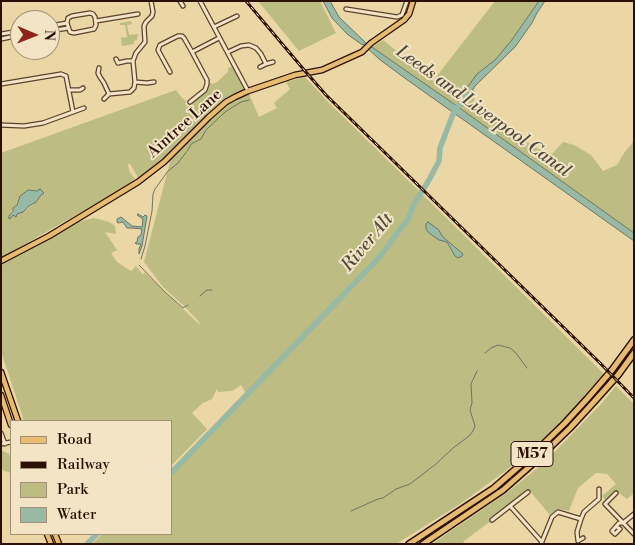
<!DOCTYPE html>
<html>
<head>
<meta charset="utf-8">
<style>
  body { margin:0 }
  #map { position:relative; width:635px; height:545px; overflow:hidden; background:#ebd6a5; font-family:"Libre Bodoni",serif }
  canvas { display:block }
  .frame { position:absolute; inset:0; border:2px solid #2b1006; pointer-events:none }
  .legend { position:absolute; left:10px; top:420px; width:162px; height:115px; box-sizing:border-box; background:#f2e4c4; border:1px solid #a28f78; margin:0; padding:6px 9px; list-style:none; font-size:15px; color:#2b1006 }
  .legend li { display:flex; align-items:center; gap:10px; height:25px }
  .legend b { width:25px; border:1px solid #a28f78 }
  .north { position:absolute; left:10px; top:10px; width:50px; height:50px; box-sizing:border-box; background:#f2e4c4; border:1px solid #a28f78; border-radius:50%; rotate:91deg; font-size:14px; font-weight:700; line-height:20px; text-align:center; color:#2b1006 }
  .north::after { content:''; display:block; margin:auto; width:18px; height:22px; background:#8f2418; clip-path:polygon(50% 0,100% 100%,50% 72%,0 100%) }
</style>
</head>
<body>
<div id="map">
<canvas width="635" height="545"></canvas>
<div class="frame"></div>
<ul class="legend">
<li><b style="height:6px;background:#e6bb72"></b>Road</li>
<li><b style="height:6px;background:#2b1006"></b>Railway</li>
<li><b style="height:14px;background:#bdbc82"></b>Park</li>
<li><b style="height:14px;background:#98b9a4"></b>Water</li>
</ul>
<div class="north">N</div>
</div>
<script>
const ctx = document.querySelector('canvas').getContext('2d');
ctx.lineJoin = 'round';
function paint(path, color) {
  ctx.fillStyle = color;
  ctx.fill(path, 'evenodd');
}
function poly(rows) {
  const path = new Path2D();
  for (const r of rows) {
    path.moveTo(r[0], r[1]);
    for (let i = 2; i < r.length; i += 2) path.lineTo(r[i], r[i + 1]);
  }
  return path;
}
function trace(path, color, width, dash) {
  ctx.strokeStyle = color;
  ctx.lineWidth = width;
  ctx.lineCap = dash ? 'butt' : 'round';
  ctx.setLineDash(dash || []);
  ctx.stroke(path);
}
function label(font, color, halo, rows, align = 'center') {
  ctx.font = font + ' "Libre Bodoni",serif';
  ctx.lineWidth = 4;
  ctx.setLineDash([]);
  ctx.textBaseline = 'middle';
  ctx.strokeStyle = halo;
  ctx.fillStyle = color;
  for (const [text, x, y, turn = 0] of rows) {
    ctx.save();
    ctx.translate(x, y);
    ctx.rotate((+turn || 0) * Math.PI / 180);
    ctx.textAlign = isNaN(turn) ? turn : align;
    if (halo) ctx.strokeText(text, 0, 0);
    ctx.fillText(text, 0, 0);
    ctx.restore();
  }
}
const green = poly([
  [258,1,320,1,336,33,299,51],
  [495,1,539,1,511,41,495,60,477,74,463,106,475,86,473,96,477,104,534,147,552,154,563,142,574,145,591,155,603,171,617,165,624,153,634,141,634,233,454,104,372,47,383,40,433,81],
  [131,21,132,24,127,25,129,35,138,34,137,40,134,41,134,44,122,46,121,37,123,37,124,38,127,37,125,25,120,25,120,23],
  [233,66,244,88,244,92,229,97,216,107,174,151,152,170,139,179,130,164,128,164,129,171,135,179,123,188,1,258,1,153,176,90,182,98,185,100,186,102,185,104,188,107,206,92,209,87,210,83,213,84,217,82,228,72,228,68],
  [28,190,37,191,42,194,36,202,24,211,15,215,13,215,11,218,10,213,16,205,20,196],
  [305,77,329,103,420,192,604,374,560,424,507,470,460,504,396,544,92,544,102,534,171,534,171,476,248,397,241,385,232,391,218,392,217,389,212,399,203,403,192,413,207,429,171,466,171,421,24,421,1,351,1,264,33,248,73,223,94,218,109,222,115,226,116,234,105,232,117,250,111,253,117,262,131,271,136,266,143,275,144,272,200,325,199,322,186,308,163,287,144,262,171,158,203,126,229,103,249,94,259,117,277,108,274,103,290,89,286,82],
  [616,386,634,404,634,493,627,499,615,490,611,494,612,496,606,501,602,496,616,484,607,474,596,473,578,488,569,511,559,509,550,515,529,490,492,520,464,541,463,544,432,544,508,492,545,462,602,403],
  [1,450,9,454,11,460,11,475,9,472,4,471,1,467]
]);
const water = poly([
  [323,1,330,1,339,17,366,43,454,104,634,233,634,241,406,79,379,59,364,45,361,44,347,34,332,18,323,1],
  [539,1,545,1,537,13,532,23,515,47,475,86,462,106,458,103,469,85,477,74,495,60,511,41,539,1],
  [40,189,44,193,41,195,36,202,29,206,23,212,17,214,16,217,13,215,11,218,9,219,9,216,13,211,13,208,17,205,20,196,28,190,37,191,40,189],
  [138,214,143,217,145,215,147,216,142,246,139,254,139,249,141,244,136,244,135,243,137,242,138,237,141,235,142,229,132,228,127,228,123,222,118,223,117,222,117,219,121,217,132,226,142,227,143,219,137,215,138,214],
  [428,222,436,228,438,229,443,237,463,254,462,256,458,258,455,256,447,242,439,240,429,233,426,229,426,224,428,222]
]);
const stream = poly([
  [141,259,145,246,152,211,153,194,155,189,168,171,177,164,188,150,191,144,201,139,206,130,225,112,241,102,249,100],
  [139,265,164,291,183,308,188,305],
  [200,296,207,290,212,290],
  [485,353,491,348,498,345,510,348,516,353,527,368],
  [351,511,378,499,383,498,396,489,410,484,436,464,453,448,469,436,473,431,475,426,470,410,472,403,471,384,477,371]
]);
const river = poly([
  [171,473,378,259,408,219,414,204,429,180,439,161,440,148,453,114,463,99],
  [87,544,97,534]
]);
const minor = poly([
  [180,1,183,6],
  [200,1,248,91],
  [346,9,397,17,402,15,407,1],
  [90,13,93,14,95,17,96,25,94,29,74,33,70,32,67,23,68,18,72,16,90,13],
  [96,21,138,14],
  [50,26,67,23],
  [214,27,237,16],
  [50,31,68,28],
  [1,34,20,31],
  [1,39,20,35],
  [228,52,241,46,249,45,256,48,261,54,266,64,260,67],
  [116,59,118,63,127,61,133,61],
  [266,64,273,62],
  [99,68,98,73,100,77,104,83,109,94],
  [170,72,158,50,160,45,178,36,182,36,184,38,192,52,219,38],
  [135,82,147,83,154,82],
  [1,84,61,74,66,76,73,112],
  [69,90,80,90,83,88],
  [104,99,109,94,130,92,134,88,135,82,133,61,136,53,145,42,144,26,146,22,152,16,153,12,151,1],
  [190,102,205,90,207,84,207,80,192,52],
  [1,125,24,126,43,123,84,108],
  [1,433,5,444],
  [1,444,11,442],
  [616,493,605,504,634,534],
  [510,506,542,542],
  [492,520,528,492],
  [617,527,620,529,615,534,612,531,619,523,623,523,634,514],
  [583,538,578,541,577,532,581,519,584,512,599,499,599,489],
  [541,544,552,517,558,512,581,519]
]);
const major = poly([
  [1,261,49,236,138,182,164,162,209,117,226,102,235,97,248,91,295,75,322,70,362,52,371,43,404,20,409,14,413,1],
  [1,372,18,421],
  [1,395,11,425],
  [47,534,51,544],
  [55,534,59,544]
]);
const highway = poly([
  [409,544,494,488,532,455,565,423,587,399,612,370,634,340],
  [423,544,503,490,537,460,570,428,592,404,618,375,634,353]
]);
const rail = poly([
  [246,1,305,71,326,95,600,363,634,398]
]);
const shields = [
  [532,454,42]
];
const shieldNames = [
  ["M57",532,454]
];
const streetNames = [
  ["Aintree Lane",185,124,-42]
];
const waterNames = [
  ["Leeds and Liverpool Canal",483,112,36],
  ["River Alt",368,243,-50]
];
paint(green, '#bdbc82');
paint(water, '#98b9a4');
trace(water, '#6c7565', 1);
trace(stream, '#6c7565', 1);
trace(river, '#98b9a4', 5.5);
trace(minor, '#5b422e', 5.5);
trace(major, '#2b1006', 7);
trace(highway, '#2b1006', 8);
trace(minor, '#f2e4c4', 3);
trace(major, '#e6bb72', 4.5);
trace(highway, '#e6bb72', 5);
trace(rail, '#2b1006', 3);
trace(rail, '#f2e4c4', 1, [4]);
for (const [x, y, w] of shields) {
  const box = new Path2D();
  box.roundRect(x - w / 2, y - 12.5, w, 25, 4);
  ctx.fillStyle = '#f2e4c4';
  ctx.fill(box);
  trace(box, '#2b1006', 1);
}
label('bold 15px', '#2b1006', null, shieldNames);
label('16px', '#2b1006', '#f2e4c4', streetNames);
label('italic 18px', '#514b3d', '#f2e4c4', waterNames);
</script>
</body>
</html>
